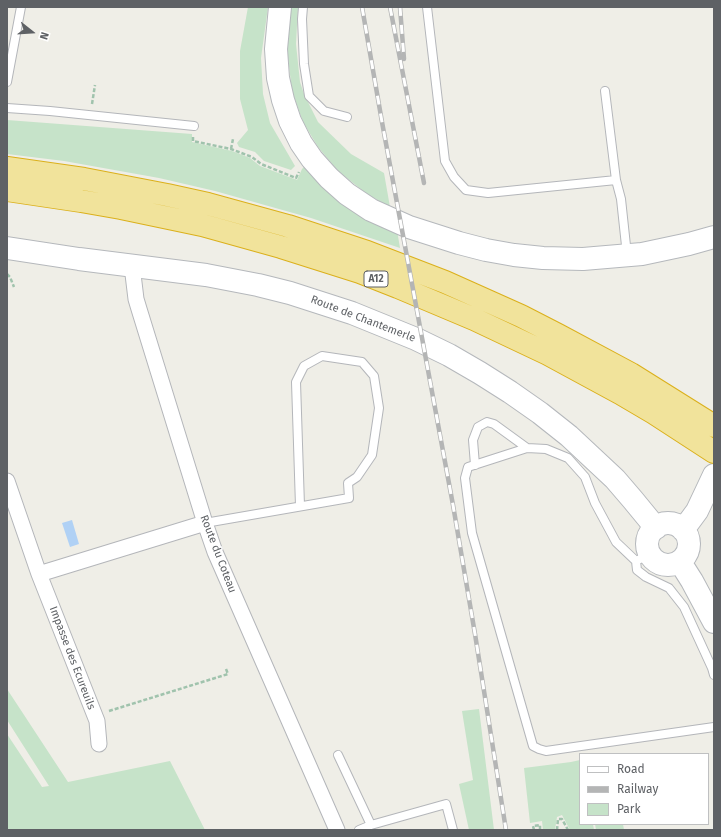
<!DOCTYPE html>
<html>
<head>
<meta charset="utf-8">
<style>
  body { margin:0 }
  #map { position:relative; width:721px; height:837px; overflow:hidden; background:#efeee7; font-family:"Fira Sans",sans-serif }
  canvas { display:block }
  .frame { position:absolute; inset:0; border:8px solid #5e6165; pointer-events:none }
  .legend { position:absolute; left:579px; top:753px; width:130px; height:72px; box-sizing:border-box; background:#fff; border:1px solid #bfc0c1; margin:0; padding:5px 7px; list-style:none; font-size:12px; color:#5e6165 }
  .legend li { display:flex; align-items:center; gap:8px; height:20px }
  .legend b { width:20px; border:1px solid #bfc0c1 }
  .north { position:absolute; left:12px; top:12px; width:40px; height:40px; -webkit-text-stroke:3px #fff; paint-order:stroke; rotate:107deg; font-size:11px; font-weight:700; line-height:16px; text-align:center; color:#5e6165 }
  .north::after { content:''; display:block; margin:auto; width:14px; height:18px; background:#5e6165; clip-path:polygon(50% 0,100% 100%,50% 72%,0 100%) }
</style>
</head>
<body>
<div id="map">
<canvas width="721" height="837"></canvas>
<div class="frame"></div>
<ul class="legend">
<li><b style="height:5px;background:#fff"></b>Road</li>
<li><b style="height:5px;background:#b4b5b5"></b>Railway</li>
<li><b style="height:11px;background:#c6e3c9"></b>Park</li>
</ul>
<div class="north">N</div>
</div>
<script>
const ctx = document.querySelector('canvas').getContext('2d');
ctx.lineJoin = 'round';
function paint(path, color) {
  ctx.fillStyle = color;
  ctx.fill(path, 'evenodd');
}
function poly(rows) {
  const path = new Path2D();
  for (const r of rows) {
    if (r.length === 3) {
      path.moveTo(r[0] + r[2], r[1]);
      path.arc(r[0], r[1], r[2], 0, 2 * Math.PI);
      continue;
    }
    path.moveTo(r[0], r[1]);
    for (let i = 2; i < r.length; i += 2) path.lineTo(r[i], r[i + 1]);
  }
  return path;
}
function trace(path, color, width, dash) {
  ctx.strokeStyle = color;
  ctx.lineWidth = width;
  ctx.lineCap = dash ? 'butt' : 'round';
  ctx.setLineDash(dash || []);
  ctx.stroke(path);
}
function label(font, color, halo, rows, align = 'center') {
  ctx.font = font + ' "Fira Sans",sans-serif';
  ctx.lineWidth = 3;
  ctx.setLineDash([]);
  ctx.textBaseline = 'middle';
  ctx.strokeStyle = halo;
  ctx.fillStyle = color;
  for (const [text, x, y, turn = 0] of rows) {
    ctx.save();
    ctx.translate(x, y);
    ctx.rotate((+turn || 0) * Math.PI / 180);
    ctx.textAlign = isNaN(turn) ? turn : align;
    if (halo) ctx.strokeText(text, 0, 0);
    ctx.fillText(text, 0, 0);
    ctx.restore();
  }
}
const green = poly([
  [248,7,268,7,261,58,263,94,270,123,295,166,291,170,264,161,255,152,239,147,237,143,248,130,240,99,240,51],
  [291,7,298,7,296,44,300,82,304,94,318,122,351,154,384,173,390,207,367,194,338,171,318,147,303,122,292,91,288,58,288,30],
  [7,120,192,134,192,142,232,151,250,158,260,166,297,180,302,169,306,165,397,230,400,248,311,218,215,191,159,178,64,161,7,154],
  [7,689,68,782,170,761,205,830,7,830,7,734,42,787,49,786,7,720],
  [479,709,494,830,469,830,459,784,473,780,462,711],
  [580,760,580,824,593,824,594,830,570,830,562,815,557,817,555,830,543,830,542,821,530,823,524,768,571,762],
  [595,824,623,824,624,830,596,830]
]);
const water = poly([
  [72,520,79,544,70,547,62,523]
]);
const path = poly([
  [92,104,95,85],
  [193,137,193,141,231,149,252,157,261,164,296,178,299,172],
  [231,149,233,139],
  [7,274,10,277,14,287],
  [109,711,228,674,226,669],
  [534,830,533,826,540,825,540,830],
  [557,830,558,819,562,819,568,830]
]);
const lane = poly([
  [303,7,302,19,304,64,309,96,324,111,347,117],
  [427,7,445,161,454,177,466,190,488,193,616,180,621,199,627,255],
  [7,82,21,7],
  [605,91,616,180],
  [7,108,50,111,194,126],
  [475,465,473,440,478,427,487,422,494,424,527,448],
  [205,523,349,498,348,483,357,477,372,455,379,408,374,376,362,362,322,356,304,366,296,382,300,506],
  [650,554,636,561,616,542,595,503,585,477,568,458,546,449,527,448,468,467,465,478,472,533,533,746,539,749,546,751,714,727],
  [636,561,637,570,646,577,669,588,684,607,712,668,714,675],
  [338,755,371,825],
  [359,830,371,825,446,804,453,830]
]);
const street = poly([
  [132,266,136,299,139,309,205,523,215,552,337,830],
  [7,481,39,574],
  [99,744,97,721,39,574,205,523]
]);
const secondary = poly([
  [280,7,276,49,278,78,283,100,290,121,301,143,312,159,329,178,347,194,371,210,409,227,459,243,486,250,514,255,543,258,583,259,642,254,689,244,714,237],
  [7,248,79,259,206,275,258,285,290,293,352,313,416,339,449,355,480,373,510,392,540,413,569,436,615,479,633,500,656,528],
  [668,544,21],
  [683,530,697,511,714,475],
  [680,562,692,581,714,622]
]);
const highway = poly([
  [7,168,84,179,167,195,208,204,288,226,367,252,445,282,521,316,558,335,631,374,714,426],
  [7,190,81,201,121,208,202,225,281,247,360,272,398,287,474,319,548,354,620,393,654,413,714,452]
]);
const rail = poly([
  [362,7,382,122,453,505,475,634,506,830],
  [390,7,424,183],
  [400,7,404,59]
]);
const shields = [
  [376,279,24]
];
const shieldNames = [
  ["A12",376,279]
];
const streetNames = [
  ["Route de Chantemerle",363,319,21],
  ["Route du Coteau",218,554,69],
  ["Impasse des Ecureuils",72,658,69]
];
paint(green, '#c6e3c9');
paint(water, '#b0d1f5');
trace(lane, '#b4b6ba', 10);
trace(street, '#b4b6ba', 17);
trace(secondary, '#b5b8bc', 24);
trace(highway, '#dbb01b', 24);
trace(path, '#a0c3ad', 2.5, [4, 2]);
trace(lane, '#fff', 8);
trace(street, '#fff', 15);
trace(secondary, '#fff', 22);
trace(highway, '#f1e39b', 22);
trace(rail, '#b4b5b5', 4.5);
trace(rail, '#fff', 3, [9]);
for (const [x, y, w] of shields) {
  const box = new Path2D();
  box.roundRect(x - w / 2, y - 8, w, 16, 3);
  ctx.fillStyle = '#fff';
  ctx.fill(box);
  trace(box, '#5e6165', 1);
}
label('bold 10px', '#5e6165', null, shieldNames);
label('11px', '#5e6165', '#fff', streetNames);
</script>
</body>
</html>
